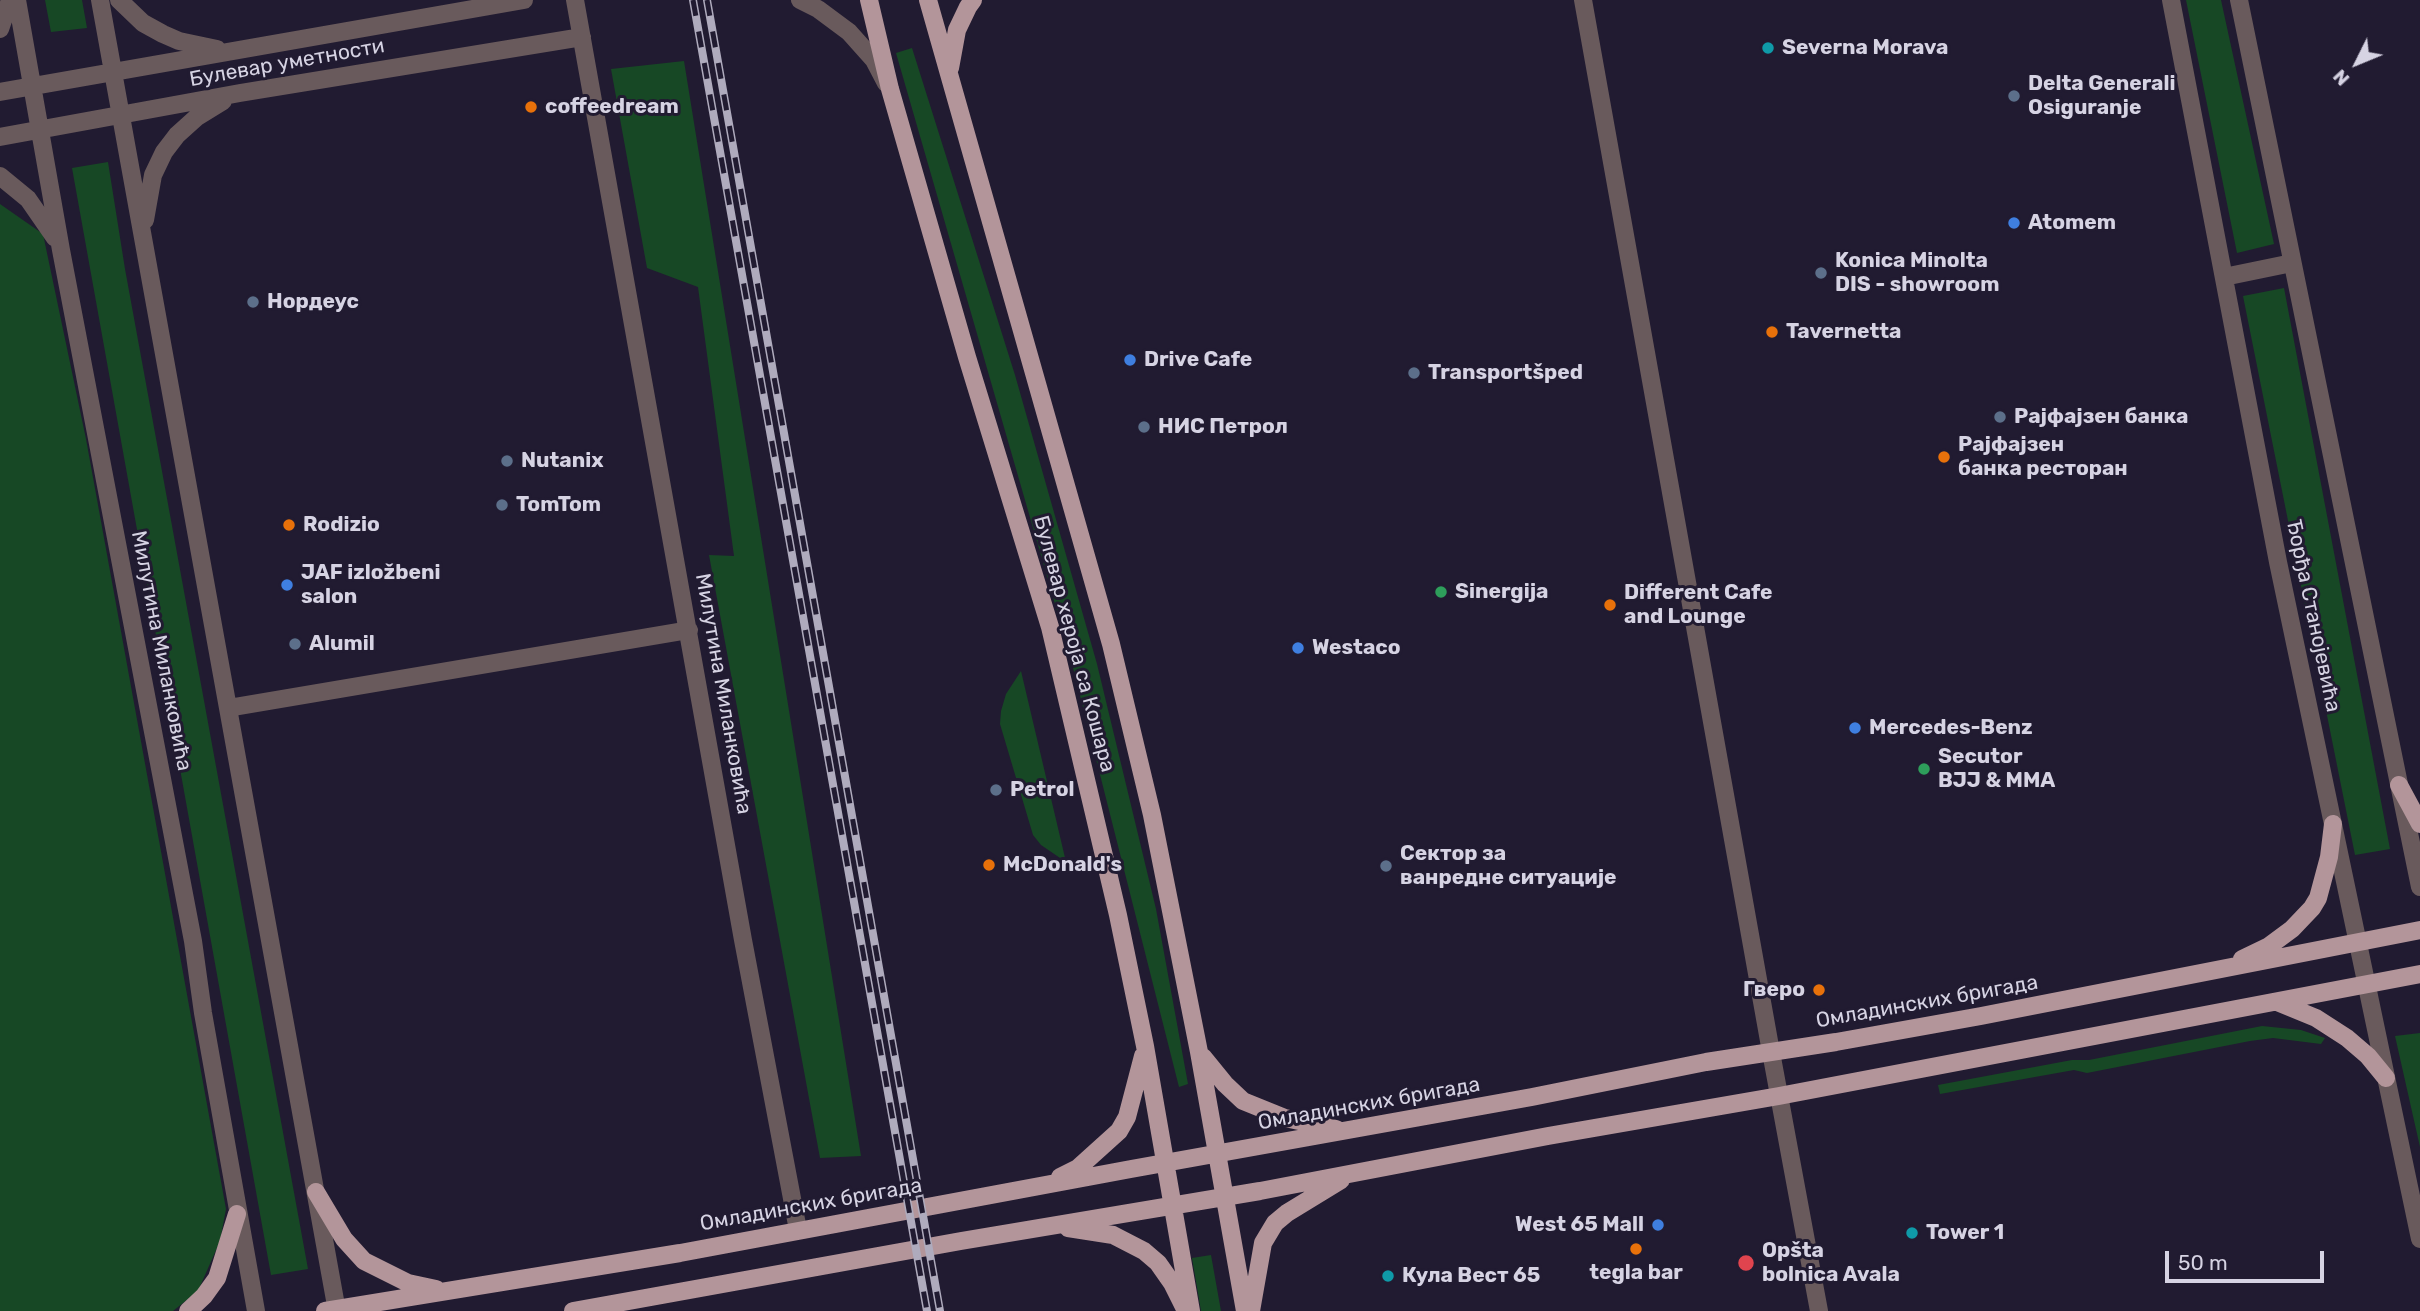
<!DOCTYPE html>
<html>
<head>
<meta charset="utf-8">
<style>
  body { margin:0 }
  #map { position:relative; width:2420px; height:1311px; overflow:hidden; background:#211b31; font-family:Rubik,sans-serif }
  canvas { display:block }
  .north { position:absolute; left:2322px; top:28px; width:70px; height:70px; -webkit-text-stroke:5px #211b31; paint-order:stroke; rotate:227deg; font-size:19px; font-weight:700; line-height:28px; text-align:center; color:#d6d3e3 }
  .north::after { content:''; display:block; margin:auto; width:24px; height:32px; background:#d6d3e3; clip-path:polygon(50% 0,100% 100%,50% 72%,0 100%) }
  .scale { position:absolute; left:2165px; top:1251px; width:159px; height:32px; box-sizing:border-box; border:4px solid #d6d3e3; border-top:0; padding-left:9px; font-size:21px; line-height:24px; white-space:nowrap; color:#d6d3e3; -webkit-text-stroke:5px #211b31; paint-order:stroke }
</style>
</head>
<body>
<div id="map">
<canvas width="2420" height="1311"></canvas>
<div class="north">N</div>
<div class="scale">50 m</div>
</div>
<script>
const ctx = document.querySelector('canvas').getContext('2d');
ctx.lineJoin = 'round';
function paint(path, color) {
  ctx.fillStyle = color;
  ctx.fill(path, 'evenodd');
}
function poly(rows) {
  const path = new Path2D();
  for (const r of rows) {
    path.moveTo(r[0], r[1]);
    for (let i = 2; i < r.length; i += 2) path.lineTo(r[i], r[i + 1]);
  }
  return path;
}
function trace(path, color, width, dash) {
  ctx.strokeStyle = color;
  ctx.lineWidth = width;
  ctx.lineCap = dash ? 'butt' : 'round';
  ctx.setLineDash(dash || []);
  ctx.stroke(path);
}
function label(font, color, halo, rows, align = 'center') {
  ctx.font = font + ' Rubik,sans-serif';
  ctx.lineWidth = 6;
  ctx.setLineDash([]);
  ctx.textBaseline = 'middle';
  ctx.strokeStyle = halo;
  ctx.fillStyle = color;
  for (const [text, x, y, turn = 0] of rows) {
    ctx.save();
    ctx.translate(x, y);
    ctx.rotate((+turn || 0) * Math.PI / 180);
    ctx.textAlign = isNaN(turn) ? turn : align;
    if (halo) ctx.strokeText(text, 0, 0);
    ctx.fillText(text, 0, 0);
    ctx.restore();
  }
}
const green = poly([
  [45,0,82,0,87,28,51,32],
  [2186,0,2221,0,2274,244,2237,253],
  [912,48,1015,375,1097,664,1156,909,1188,1084,1179,1087,1070,656,896,53],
  [684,61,861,1156,820,1158,709,555,734,556,698,287,647,268,611,69],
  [108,162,125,269,308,1269,271,1275,72,168],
  [0,204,43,234,86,439,226,1209,220,1241,198,1291,173,1311,0,1311],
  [2284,288,2390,849,2355,855,2243,296],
  [1021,671,1066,862,1041,845,1033,835,1000,724,1001,711,1006,694],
  [2262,1026,2301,1030,2325,1038,2321,1044,2273,1038,2250,1041,2087,1073,2074,1070,1940,1094,1938,1085,2072,1060,2089,1060],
  [2420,1033,2420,1147,2395,1036],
  [1211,1255,1221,1311,1201,1311,1192,1258]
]);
const minor = poly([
  [17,0,61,250,193,941,203,1013,256,1311],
  [100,0,337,1311],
  [119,0,143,23,163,34,179,41,217,49],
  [575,0,743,940,798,1230],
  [800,0,818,9,849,32,874,60,886,83],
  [1583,0,1771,1052,1819,1311],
  [2171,0,2278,562,2420,1239],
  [2239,0,2420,887],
  [0,29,10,0],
  [0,92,524,0],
  [0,137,240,93,582,37],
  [0,176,28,199,55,238],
  [145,220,153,175,164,152,177,135,197,117,223,101],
  [2224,277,2292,263],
  [228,708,689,630]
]);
const major = poly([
  [869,0,890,89,967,357,1050,627,1118,915,1145,1046,1191,1311],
  [928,0,1111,644,1152,815,1199,1052,1245,1311],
  [950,68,957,30,968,7,973,0],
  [2399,785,2420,824],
  [2242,959,2269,946,2292,929,2312,908,2318,898,2329,857,2333,824],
  [2277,1002,2316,1018,2347,1038,2368,1056,2386,1078],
  [1203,1057,1225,1084,1243,1101,1285,1118,1336,1129],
  [1060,1177,1078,1168,1119,1131,1127,1117,1143,1056],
  [316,1192,344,1239,364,1261,408,1283,436,1289],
  [1068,1228,1113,1235,1144,1251,1158,1263,1172,1283,1184,1307],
  [188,1311,204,1296,217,1278,237,1214],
  [325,1311,680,1253,1131,1169,1532,1097,1706,1062,1836,1042,1981,1016,2420,930],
  [573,1311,961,1241,1260,1191,1548,1136,1779,1096,2420,974],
  [1251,1311,1263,1243,1275,1223,1287,1213,1341,1180]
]);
const rail = poly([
  [693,0,927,1311],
  [707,0,940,1311]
]);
const markers = [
  [1768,48,7,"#0f9aa8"],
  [2014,96,7,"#5c6f8a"],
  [531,107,7,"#e8710a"],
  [2014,223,7,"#3f7fe0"],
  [1821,273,7,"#5c6f8a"],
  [253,302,7,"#5c6f8a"],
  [1772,332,7,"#e8710a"],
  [1130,360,7,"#3f7fe0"],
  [1414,373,7,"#5c6f8a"],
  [2000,417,7,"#5c6f8a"],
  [1144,427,7,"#5c6f8a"],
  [1944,457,7,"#e8710a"],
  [507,461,7,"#5c6f8a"],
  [502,505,7,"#5c6f8a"],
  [289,525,7,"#e8710a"],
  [287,585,7,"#3f7fe0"],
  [1441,592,7,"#2e9e5b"],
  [1610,605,7,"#e8710a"],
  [295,644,7,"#5c6f8a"],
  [1298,648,7,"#3f7fe0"],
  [1855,728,7,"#3f7fe0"],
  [1924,769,7,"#2e9e5b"],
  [996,790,7,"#5c6f8a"],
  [989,865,7,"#e8710a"],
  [1386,866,7,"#5c6f8a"],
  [1819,990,7,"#e8710a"],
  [1658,1225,7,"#3f7fe0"],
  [1912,1233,7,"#0f9aa8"],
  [1636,1249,7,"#e8710a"],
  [1746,1263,9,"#e0444e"],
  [1388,1276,7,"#0f9aa8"]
];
const poiNames = [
  ["Severna Morava",1782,48],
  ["Delta Generali",2028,84],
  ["Osiguranje",2028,108],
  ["coffeedream",545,107],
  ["Atomem",2028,223],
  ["Konica Minolta",1835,261],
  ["DIS - showroom",1835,285],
  ["Нордеус",267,302],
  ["Tavernetta",1786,332],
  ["Drive Cafe",1144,360],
  ["Transportšped",1428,373],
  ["Рајфајзен банка",2014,417],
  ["НИС Петрол",1158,427],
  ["Рајфајзен",1958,445],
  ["банка ресторан",1958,469],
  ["Nutanix",521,461],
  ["TomTom",516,505],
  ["Rodizio",303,525],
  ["JAF izložbeni",301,573],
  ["salon",301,597],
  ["Sinergija",1455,592],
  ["Different Cafe",1624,593],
  ["and Lounge",1624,617],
  ["Alumil",309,644],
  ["Westaco",1312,648],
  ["Mercedes-Benz",1869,728],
  ["Secutor",1938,757],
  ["BJJ & MMA",1938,781],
  ["Petrol",1010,790],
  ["Сектор за",1400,854],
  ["ванредне ситуације",1400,878],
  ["McDonald's",1003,865],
  ["Гверо",1805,990,"right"],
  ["West 65 Mall",1644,1225,"right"],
  ["Tower 1",1926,1233],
  ["Opšta",1762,1251],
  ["bolnica Avala",1762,1275],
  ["tegla bar",1636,1273,"center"],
  ["Кула Вест 65",1402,1276]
];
const streetNames = [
  ["Булевар уметности",287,63,-10],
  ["Ђорђа Станојевића",2313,616,78],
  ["Булевар хероја са Кошара",1074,644,75],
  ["Милутина Миланковића",161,651,79],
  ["Милутина Миланковића",723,694,80],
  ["Омладинских бригада",1927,1002,-10],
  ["Омладинских бригада",1369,1104,-10],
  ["Омладинских бригада",811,1205,-10]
];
paint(green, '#174825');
trace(minor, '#695a5c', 18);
trace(major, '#b3959a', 18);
trace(rail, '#afabbd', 8);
trace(rail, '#211b31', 5, [16]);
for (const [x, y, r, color] of markers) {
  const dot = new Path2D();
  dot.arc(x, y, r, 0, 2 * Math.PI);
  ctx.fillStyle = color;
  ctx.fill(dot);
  trace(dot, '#211b31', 2.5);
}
label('bold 21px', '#d6d3e3', '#211b31', poiNames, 'left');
label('21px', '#d6d3e3', '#211b31', streetNames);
</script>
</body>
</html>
